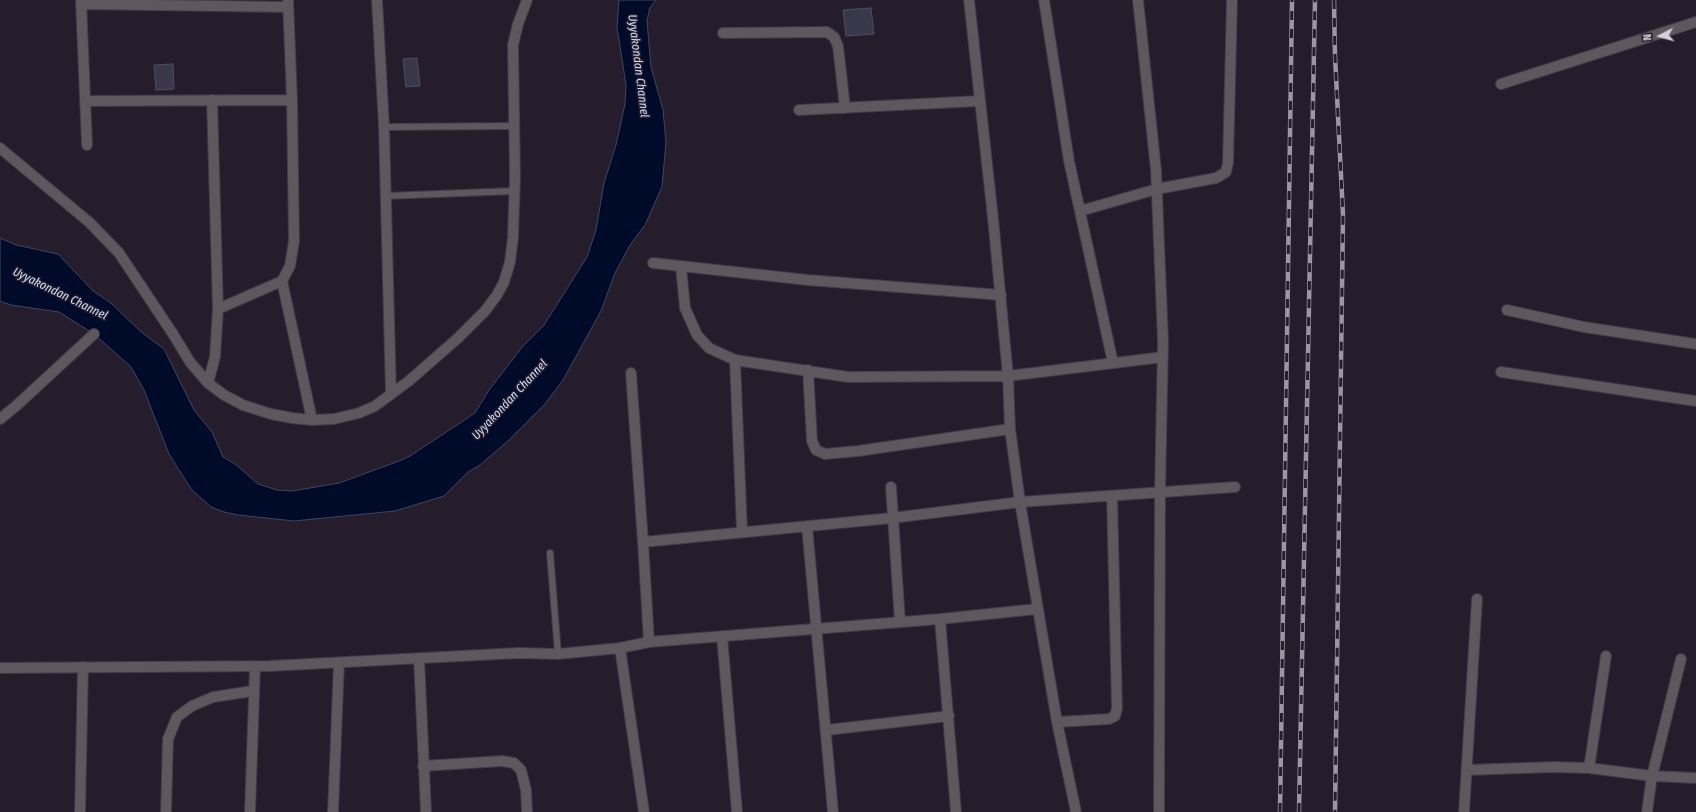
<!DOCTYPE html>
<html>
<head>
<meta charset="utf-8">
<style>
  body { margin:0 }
  #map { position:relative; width:1696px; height:812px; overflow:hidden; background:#251d2c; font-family:"Fira Sans Condensed",sans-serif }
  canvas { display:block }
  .north { position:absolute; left:1640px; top:16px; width:40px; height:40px; -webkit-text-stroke:3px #251d2c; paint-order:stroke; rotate:264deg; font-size:11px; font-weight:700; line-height:16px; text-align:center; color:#d5d0da }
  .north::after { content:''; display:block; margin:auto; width:14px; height:18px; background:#d5d0da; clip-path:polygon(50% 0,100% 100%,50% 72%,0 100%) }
</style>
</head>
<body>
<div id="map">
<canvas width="1696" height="812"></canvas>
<div class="north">N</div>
</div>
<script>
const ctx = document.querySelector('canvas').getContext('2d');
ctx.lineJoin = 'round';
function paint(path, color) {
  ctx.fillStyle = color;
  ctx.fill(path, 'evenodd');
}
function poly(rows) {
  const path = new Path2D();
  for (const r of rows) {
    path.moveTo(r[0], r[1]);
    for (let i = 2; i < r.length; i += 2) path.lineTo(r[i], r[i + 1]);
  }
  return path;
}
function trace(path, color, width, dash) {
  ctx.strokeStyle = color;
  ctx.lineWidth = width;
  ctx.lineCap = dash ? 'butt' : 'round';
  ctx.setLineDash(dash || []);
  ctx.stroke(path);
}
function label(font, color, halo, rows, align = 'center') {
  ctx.font = font + ' "Fira Sans Condensed",sans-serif';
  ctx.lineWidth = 3;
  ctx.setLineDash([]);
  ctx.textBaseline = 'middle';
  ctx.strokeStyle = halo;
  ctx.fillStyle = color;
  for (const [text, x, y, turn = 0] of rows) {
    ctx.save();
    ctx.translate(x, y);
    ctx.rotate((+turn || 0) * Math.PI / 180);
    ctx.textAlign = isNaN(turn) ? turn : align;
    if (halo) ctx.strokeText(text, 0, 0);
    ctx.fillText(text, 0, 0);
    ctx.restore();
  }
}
const water = poly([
  [619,0,656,0,650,7,647,21,651,67,663,110,666,142,662,187,645,225,630,245,615,273,601,311,563,380,545,404,508,441,480,465,468,472,444,496,395,511,294,521,238,515,224,512,211,507,191,489,169,454,144,390,131,367,94,334,59,312,11,305,0,301,0,238,16,245,58,254,93,291,112,304,140,331,164,349,194,410,212,432,223,457,235,464,258,484,277,490,292,491,339,483,399,461,410,456,475,413,489,390,523,346,544,325,587,257,596,230,604,183,616,145,625,104,626,85,617,27,619,0]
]);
const building = poly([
  [871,8,874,34,846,36,843,10,871,8],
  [417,58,420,86,406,87,403,59,417,58],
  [173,64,174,89,156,90,154,65,173,64]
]);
const service = poly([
  [384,127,513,126],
  [385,196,514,191],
  [550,553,558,654]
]);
const minor = poly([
  [81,0,87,145],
  [377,0,384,127,391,394],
  [969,0,993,218,1008,376,1010,429,1020,502,1235,487],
  [1044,0,1069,161,1113,363],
  [1138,0,1156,170,1163,341,1160,493,1159,812],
  [81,4,288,7],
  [723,33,827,32,834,37,838,46,845,108],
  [1501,84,1696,22],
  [86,101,292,100],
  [799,110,979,101],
  [0,148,89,222,119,253,173,334,190,362,208,383,224,395,243,405,271,414,292,418,312,420,334,419,359,413,375,406,410,380,458,338,485,311,497,295,504,282,510,262,513,237,515,176,513,45,518,24,527,0],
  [1080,211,1157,189,1216,178,1226,172,1228,163,1232,0],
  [653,263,808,280,1001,295],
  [681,267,685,308,697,335,709,348,735,360,848,377,1008,376,1163,357],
  [282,281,312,420],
  [218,309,282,281,290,266,294,241,292,100,288,0],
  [1507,310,1584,327,1696,344],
  [735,360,742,532],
  [808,370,812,441,816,450,825,454,858,451,1010,429],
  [1501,372,1696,401],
  [631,373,643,542],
  [208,383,215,357,218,309,212,100],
  [0,419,16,406,94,334],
  [891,487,900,622],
  [807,526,833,812],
  [940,619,956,812],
  [722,636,737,812],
  [649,642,643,542,892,518,1020,502,1057,722,1076,812],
  [620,648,644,812],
  [419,658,426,812],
  [0,668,270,666,518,653,558,654,620,648,649,642,940,619,1037,609],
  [1057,722,1109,719,1115,716,1117,708,1112,496],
  [827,730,949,716],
  [423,766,502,761,514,763,521,770,526,790,527,812],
  [1589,768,1606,656],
  [1467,770,1553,767,1589,768,1652,776,1696,778],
  [80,812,83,667],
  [166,812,168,739,177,717,192,706,213,697,253,691],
  [250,812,255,666],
  [333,812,339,663],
  [1464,812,1477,599],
  [1647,812,1652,776,1681,659]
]);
const rail = poly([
  [1334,0,1335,56,1343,215,1335,812],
  [1280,812,1292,0],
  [1299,812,1315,0]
]);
const waterNames = [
  ["Uyyakondan Channel",638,66,83],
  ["Uyyakondan Channel",60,294,26],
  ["Uyyakondan Channel",510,400,-47]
];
paint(water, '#000b2a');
trace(water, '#40465f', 1);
paint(building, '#38384a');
trace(building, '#4d4e60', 1);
trace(service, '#413a48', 8);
trace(minor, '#413a48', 12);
trace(service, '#5e575d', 6);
trace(minor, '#5e575d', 10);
trace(rail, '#9d97a3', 4.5);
trace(rail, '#251d2c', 3, [9]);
label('italic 12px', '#cadffd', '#251d2c', waterNames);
</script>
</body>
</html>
